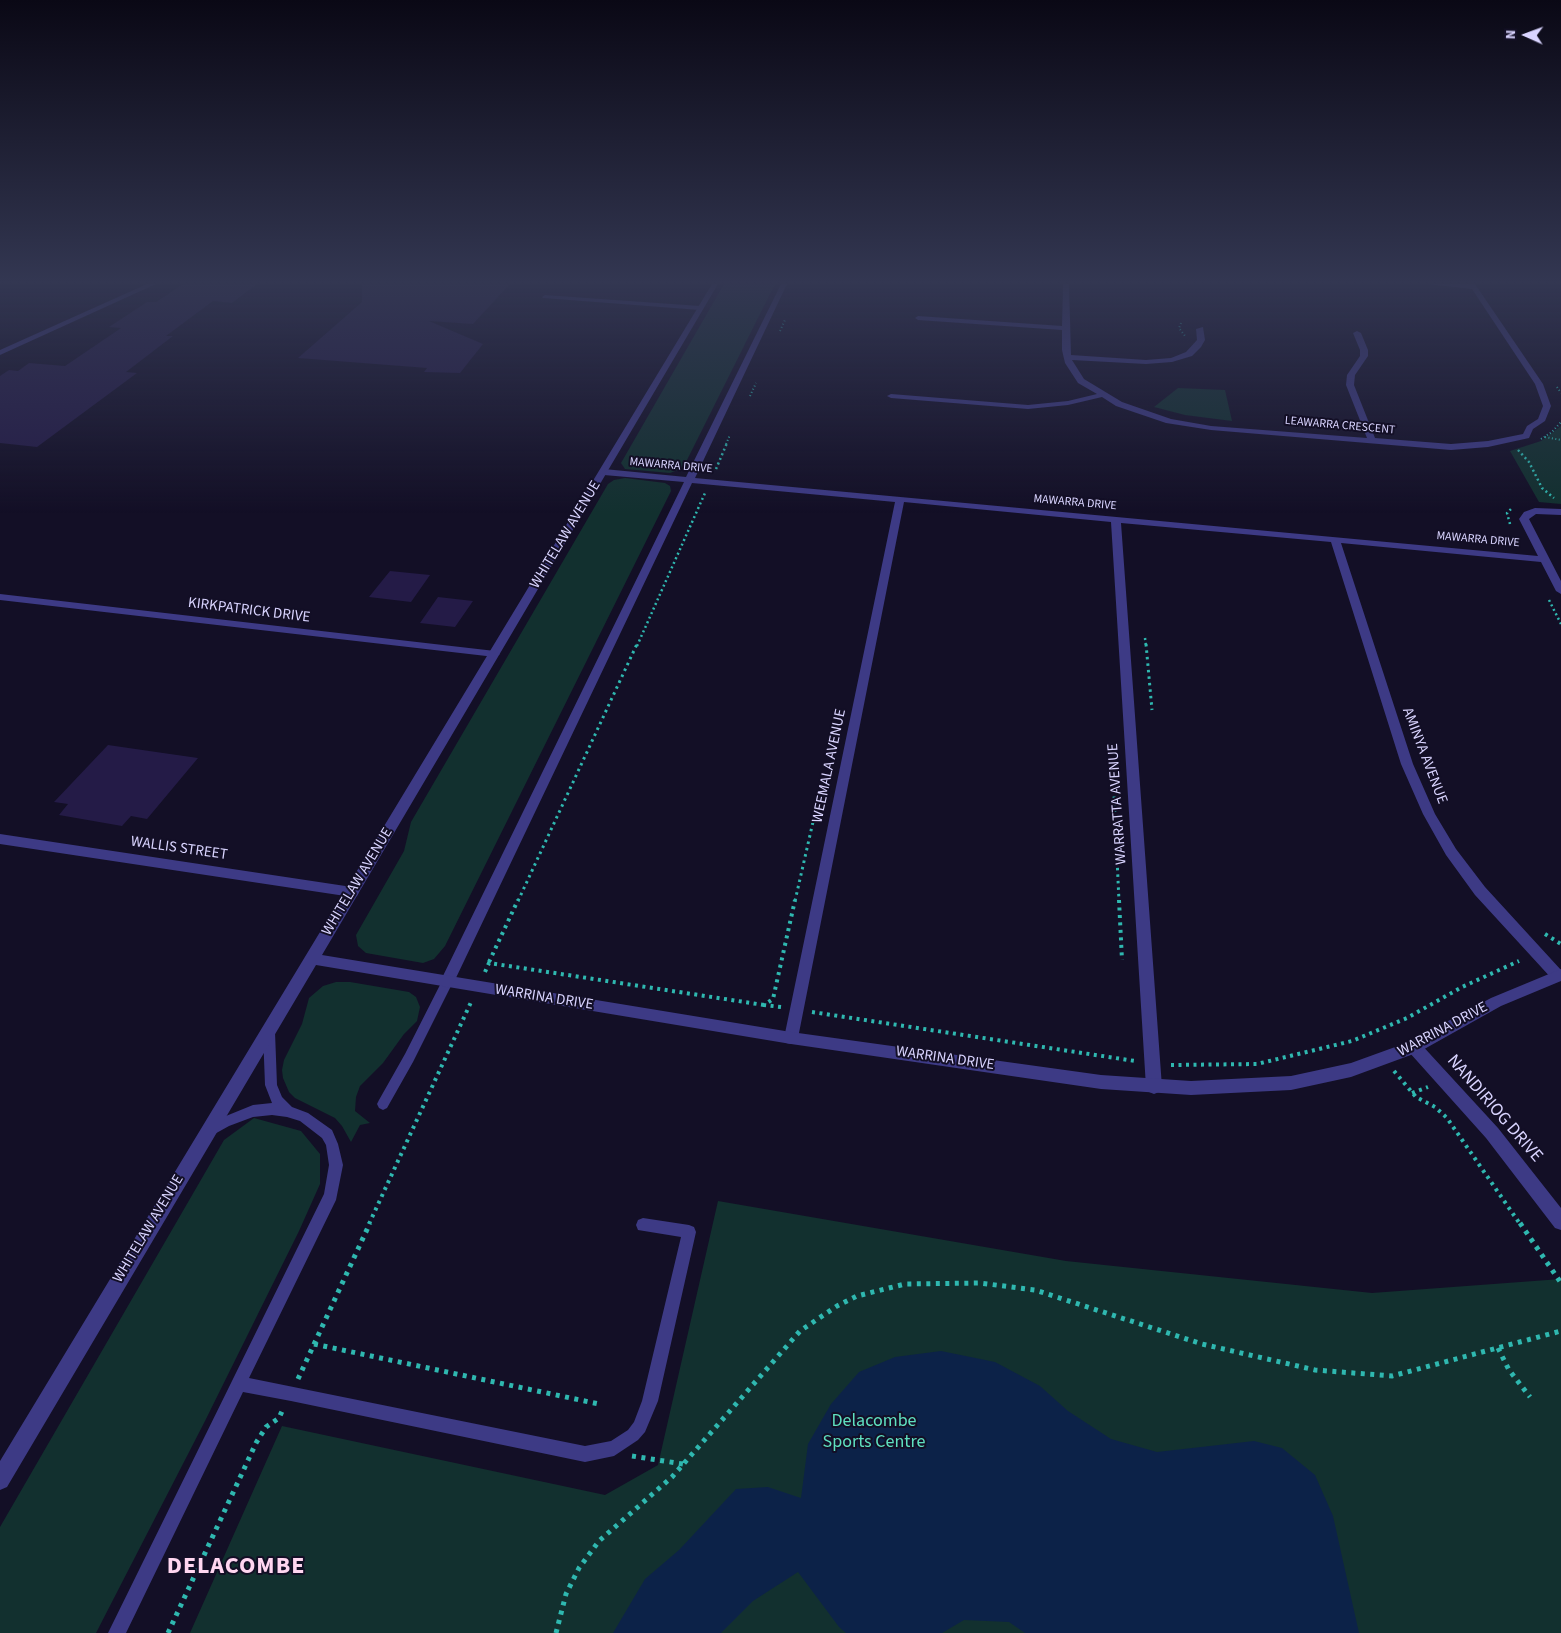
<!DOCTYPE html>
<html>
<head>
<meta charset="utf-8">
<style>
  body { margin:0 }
  #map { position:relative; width:1561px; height:1633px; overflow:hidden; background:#130f26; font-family:"Source Sans 3",sans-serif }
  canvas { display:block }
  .north { position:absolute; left:1501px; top:10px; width:50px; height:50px; -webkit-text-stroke:4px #130f26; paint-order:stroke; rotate:272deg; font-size:14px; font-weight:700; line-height:20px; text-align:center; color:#d9d4ff }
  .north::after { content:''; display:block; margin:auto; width:18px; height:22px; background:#d9d4ff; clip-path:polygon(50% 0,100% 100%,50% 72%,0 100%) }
</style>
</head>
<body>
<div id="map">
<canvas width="1561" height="1633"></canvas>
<div class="north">N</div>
</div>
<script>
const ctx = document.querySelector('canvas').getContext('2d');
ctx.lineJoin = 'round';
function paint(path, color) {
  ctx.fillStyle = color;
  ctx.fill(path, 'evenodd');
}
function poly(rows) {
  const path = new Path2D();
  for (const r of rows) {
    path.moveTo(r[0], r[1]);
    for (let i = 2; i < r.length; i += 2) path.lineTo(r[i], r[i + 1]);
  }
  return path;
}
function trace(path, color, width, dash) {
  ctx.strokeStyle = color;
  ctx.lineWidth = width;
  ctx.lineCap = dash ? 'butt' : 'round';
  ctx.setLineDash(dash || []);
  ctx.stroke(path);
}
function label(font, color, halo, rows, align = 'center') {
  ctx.font = font + ' "Source Sans 3",sans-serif';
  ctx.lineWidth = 4;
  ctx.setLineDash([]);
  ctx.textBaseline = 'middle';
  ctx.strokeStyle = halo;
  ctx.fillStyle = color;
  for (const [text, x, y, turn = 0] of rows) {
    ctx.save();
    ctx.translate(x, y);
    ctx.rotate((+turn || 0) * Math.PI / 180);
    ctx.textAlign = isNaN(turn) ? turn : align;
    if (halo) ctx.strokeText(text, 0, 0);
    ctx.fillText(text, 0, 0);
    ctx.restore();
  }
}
const green = poly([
  [724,284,775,284,683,468,670,473,625,469,621,463],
  [1178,388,1225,390,1232,421,1185,415,1154,407],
  [1561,426,1561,504,1539,502,1510,451,1541,441],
  [625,478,665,483,670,486,671,491,445,946,434,959,423,963,366,953,358,946,356,935,404,851,411,822,608,484,614,480],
  [336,982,350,982,409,992,416,997,420,1007,417,1021,404,1034,383,1063,360,1086,356,1097,355,1111,370,1123,360,1125,351,1142,342,1126,335,1118,295,1098,289,1092,283,1078,282,1070,284,1060,302,1024,309,998,323,986],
  [254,1118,301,1131,320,1154,320,1184,299,1231,205,1421,96,1633,0,1633,0,1527,224,1140],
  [718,1201,1066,1261,1372,1293,1561,1279,1561,1633,190,1633,282,1426,605,1495,658,1465]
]);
const water = poly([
  [941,1351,995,1362,1040,1386,1068,1411,1111,1439,1157,1452,1254,1441,1282,1448,1315,1475,1333,1516,1359,1633,1025,1633,1009,1622,964,1620,942,1633,846,1633,839,1627,798,1572,753,1601,721,1633,613,1633,645,1579,679,1550,736,1489,768,1487,801,1498,808,1444,831,1404,859,1372,895,1357]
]);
const building = poly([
  [183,284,257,284,232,303,213,301,166,336,173,336,126,372,137,373,37,447,0,443,0,376,9,370,18,371,29,363,65,366,121,328,109,327,147,302,156,302],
  [362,284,510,284,473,324,429,321,483,344,460,373,424,372,427,368,298,358,362,302],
  [390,571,430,575,411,602,369,597],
  [438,597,473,601,455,627,420,623],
  [108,745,163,753,198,758,147,819,131,816,122,826,59,815,68,804,54,802]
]);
const pathFar4 = poly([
  [1181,323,1179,328,1185,336],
  [780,331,785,320],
  [1557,387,1561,393],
  [750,396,756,383],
  [1545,437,1561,440],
  [1541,439,1552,432,1561,422],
  [726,444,730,435]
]);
const pathFar3 = poly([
  [1518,450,1529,462,1542,488,1554,498],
  [716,469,727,443],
  [1510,524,1507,513,1513,507],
  [1549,600,1561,624],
  [1145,638,1146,646],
  [637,646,705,493]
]);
const pathFar2 = poly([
  [1146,644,1152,710],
  [1112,751,1119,901],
  [518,901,637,644],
  [795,901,823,778]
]);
const pathFar1 = poly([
  [1119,900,1122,960],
  [1545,934,1561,944],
  [489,962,518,900],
  [485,972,489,963,764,1005],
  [781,1007,764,1005,773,999,795,900],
  [812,1012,1135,1061],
  [1171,1065,1257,1064,1352,1041,1407,1018,1462,987,1519,961],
  [1394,1071,1416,1097,1435,1107,1447,1118,1520,1224],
  [1412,1093,1428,1087],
  [369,1224,472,1000]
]);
const path = poly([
  [1520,1223,1561,1283],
  [314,1344,599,1404],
  [1498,1348,1509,1370,1530,1397],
  [298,1379,370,1223],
  [632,1456,683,1464],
  [168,1633,256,1443,266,1427,279,1418,283,1409],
  [556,1633,566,1594,579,1568,599,1541,672,1477,800,1331,837,1306,857,1296,905,1284,980,1283,1035,1290,1202,1344,1315,1370,1392,1376,1561,1331]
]);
const service = poly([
  [447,977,451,979,453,982,413,1062,387,1108,383,1110,379,1108,377,1104,379,1100,405,1054,443,979,447,977],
  [269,1027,273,1028,275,1032,277,1085,282,1097,292,1107,308,1113,332,1130,338,1144,343,1165,336,1200,249,1378,585,1446,611,1441,628,1430,634,1422,642,1401,681,1237,638,1230,636,1225,638,1220,643,1218,689,1225,694,1227,696,1232,658,1401,645,1432,638,1440,614,1456,585,1462,291,1401,243,1392,126,1633,108,1633,324,1194,329,1165,326,1145,322,1138,300,1121,287,1117,272,1115,253,1117,229,1126,211,1136,206,1134,205,1130,206,1126,221,1118,253,1105,272,1103,265,1085,263,1032,265,1028,269,1027]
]);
const minor = poly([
  [147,284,156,284,0,355,0,350,147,284],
  [781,284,787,284,695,478,1538,556,1519,519,1524,512,1535,508,1561,509,1561,515,1536,514,1529,519,1561,581,1561,594,1556,591,1541,562,1341,543,1413,764,1435,814,1456,849,1485,887,1561,970,1561,981,1553,980,1475,895,1446,855,1423,814,1401,764,1331,542,1121,523,1162,1087,1159,1092,1154,1094,1149,1092,1146,1087,1111,522,904,502,798,1038,796,1043,791,1044,786,1043,784,1038,895,502,692,483,454,982,452,986,447,988,442,986,440,982,684,482,604,475,600,472,604,469,686,477,781,284],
  [1063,284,1069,284,1071,355,1146,360,1171,358,1186,352,1197,340,1196,329,1203,327,1205,340,1201,347,1192,356,1172,362,1146,364,1072,360,1084,379,1122,402,1171,419,1211,426,1367,438,1346,385,1347,375,1360,356,1360,350,1353,333,1357,331,1361,333,1368,350,1368,356,1355,375,1354,385,1375,438,1451,444,1488,441,1523,434,1527,426,1538,419,1543,406,1535,384,1472,289,1427,284,1475,284,1543,384,1551,406,1545,421,1533,429,1529,438,1488,447,1451,450,1211,430,1166,423,1116,406,1102,397,1068,405,1028,409,891,398,887,396,891,394,1028,405,1068,401,1097,394,1078,383,1065,363,1062,350,1062,330,918,320,915,318,918,316,1062,326,1063,284],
  [545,295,700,306,703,308,700,310,543,298,542,297,545,295],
  [0,594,495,651,500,654,495,657,0,600,0,594],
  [0,834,352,887,357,888,359,892,357,896,352,897,0,844,0,834],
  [1414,1040,1419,1042,1498,1128,1561,1208,1561,1230,1555,1228,1486,1138,1409,1052,1406,1047,1409,1042,1414,1040]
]);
const tertiary = poly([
  [712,284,718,284,322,955,791,1032,1101,1075,1191,1081,1291,1076,1351,1063,1409,1042,1491,998,1561,969,1561,981,1501,1006,1419,1052,1351,1077,1291,1090,1191,1095,1101,1089,791,1044,316,965,7,1487,0,1490,0,1461,712,284]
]);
const farStreetnames = [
  ["LEAWARRA CRESCENT",1340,426,5],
  ["MAWARRA DRIVE",671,466,5],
  ["MAWARRA DRIVE",1075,503,5],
  ["MAWARRA DRIVE",1478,540,5]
];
const streetNames = [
  ["WHITELAW AVENUE",566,535,-59],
  ["KIRKPATRICK DRIVE",249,611,7],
  ["AMINYA AVENUE",1424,756,69],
  ["WEEMALA AVENUE",830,766,-78],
  ["WARRATTA AVENUE",1118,804,-94],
  ["WALLIS STREET",179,849,8],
  ["WHITELAW AVENUE",358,882,-59],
  ["WARRINA DRIVE",544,998,9],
  ["WARRINA DRIVE",1443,1030,-28],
  ["WARRINA DRIVE",945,1059,8],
  ["WHITELAW AVENUE",149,1229,-59]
];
const nearStreetnames = [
  ["NANDIRIOG DRIVE",1494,1109,49]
];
const nearParknames = [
  ["Delacombe",874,1422],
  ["Sports Centre",874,1443]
];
const nearDistrictnames = [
  ["DELACOMBE",236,1568]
];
paint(green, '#12302f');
paint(water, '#0c2248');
paint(building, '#241b47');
trace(pathFar4, '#2fb8b0', 2, [1, 2.5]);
trace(pathFar3, '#2fb8b0', 2.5, [2, 3]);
trace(pathFar2, '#2fb8b0', 3, [2.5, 4]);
trace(pathFar1, '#2fb8b0', 4, [3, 4.5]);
trace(path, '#2fb8b0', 5, [4, 5.5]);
paint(service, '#3d3a85');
paint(minor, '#3d3a85');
paint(tertiary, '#3d3a85');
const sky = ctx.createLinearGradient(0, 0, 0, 513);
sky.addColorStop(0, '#0a0815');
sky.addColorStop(0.55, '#333752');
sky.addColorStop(1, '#33375200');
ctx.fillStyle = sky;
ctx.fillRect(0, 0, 1561, 513);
label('12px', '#d9d4ff', '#130f26', farStreetnames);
label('15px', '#d9d4ff', '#130f26', streetNames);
label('18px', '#d9d4ff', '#130f26', nearStreetnames);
label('18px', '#5fe0c0', '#130f26', nearParknames);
ctx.letterSpacing = '1px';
label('bold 24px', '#ffd6f0', '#130f26', nearDistrictnames);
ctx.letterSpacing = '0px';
</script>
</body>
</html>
